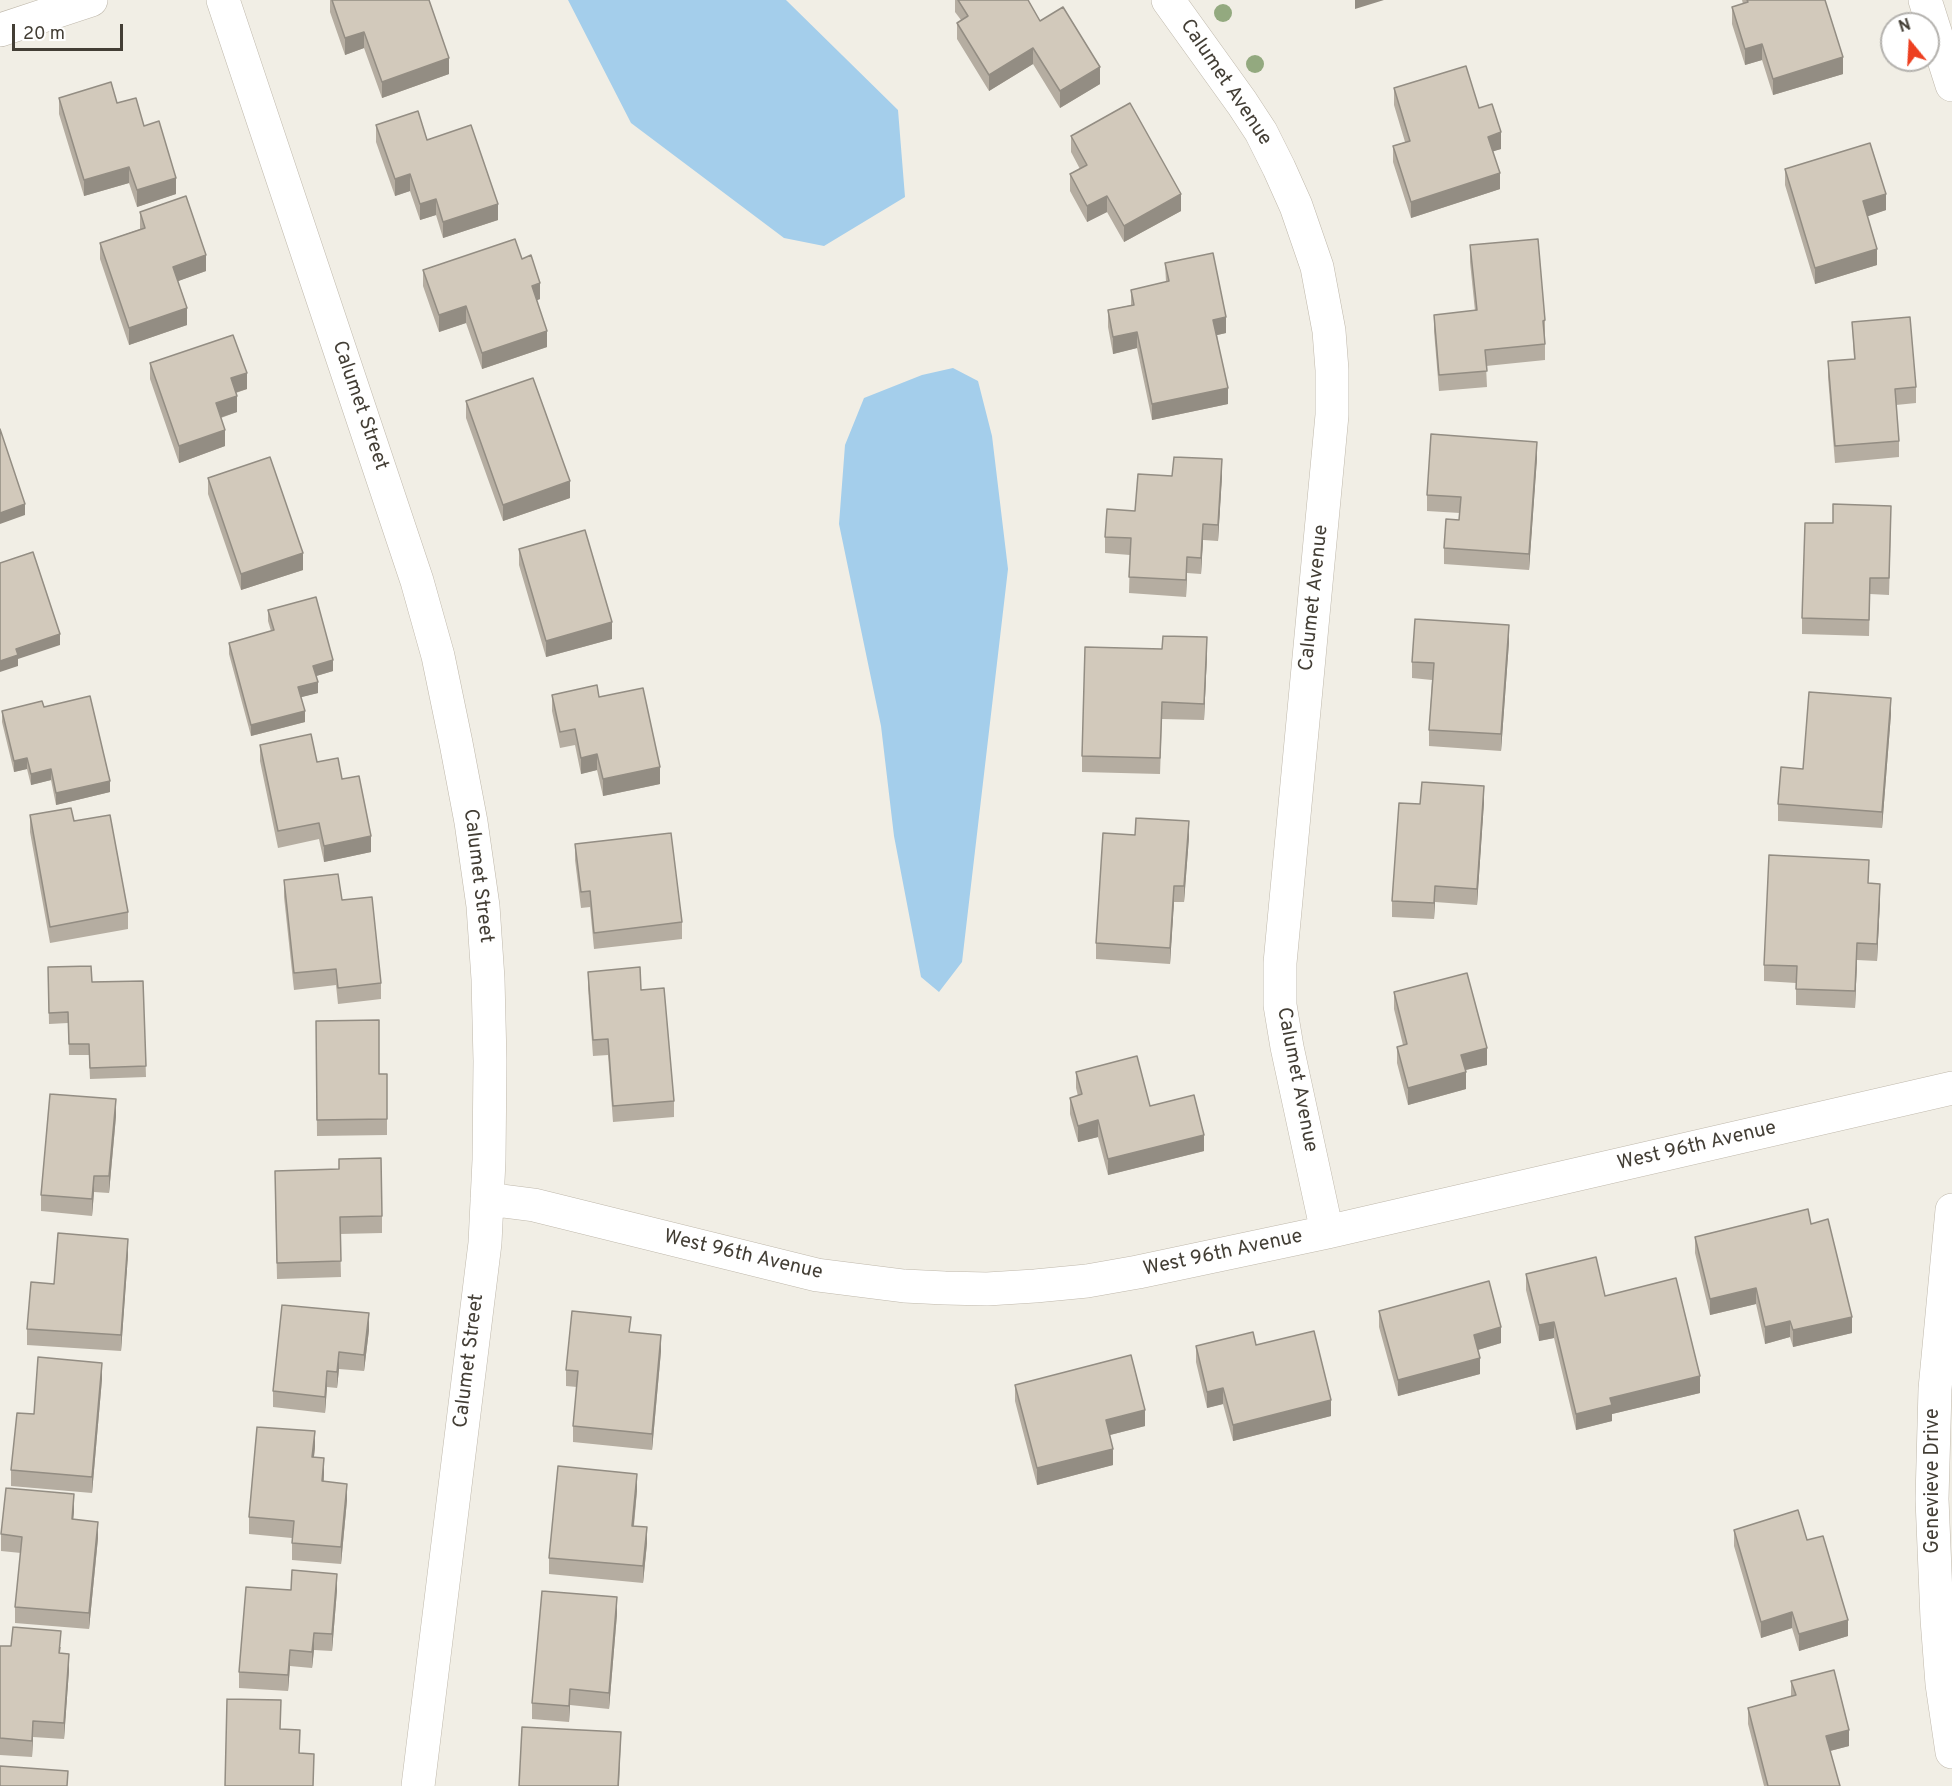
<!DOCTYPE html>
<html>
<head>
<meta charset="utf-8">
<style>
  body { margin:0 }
  #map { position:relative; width:1952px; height:1786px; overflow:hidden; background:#f1eee5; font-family:Overpass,sans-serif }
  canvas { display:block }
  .north { position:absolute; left:1880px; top:12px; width:60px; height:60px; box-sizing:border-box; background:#fff; border:2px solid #b4b2ae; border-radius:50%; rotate:342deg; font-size:16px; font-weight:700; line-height:24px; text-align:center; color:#433e35 }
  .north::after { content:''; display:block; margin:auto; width:21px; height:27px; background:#ed3f20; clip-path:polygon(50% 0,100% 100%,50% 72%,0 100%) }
  .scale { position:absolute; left:12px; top:24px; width:111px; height:27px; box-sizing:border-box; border:3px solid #433e35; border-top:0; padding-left:8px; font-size:18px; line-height:21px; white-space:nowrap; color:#433e35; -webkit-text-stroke:4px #fff; paint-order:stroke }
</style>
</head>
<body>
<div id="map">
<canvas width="1952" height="1786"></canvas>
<div class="north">N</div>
<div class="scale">20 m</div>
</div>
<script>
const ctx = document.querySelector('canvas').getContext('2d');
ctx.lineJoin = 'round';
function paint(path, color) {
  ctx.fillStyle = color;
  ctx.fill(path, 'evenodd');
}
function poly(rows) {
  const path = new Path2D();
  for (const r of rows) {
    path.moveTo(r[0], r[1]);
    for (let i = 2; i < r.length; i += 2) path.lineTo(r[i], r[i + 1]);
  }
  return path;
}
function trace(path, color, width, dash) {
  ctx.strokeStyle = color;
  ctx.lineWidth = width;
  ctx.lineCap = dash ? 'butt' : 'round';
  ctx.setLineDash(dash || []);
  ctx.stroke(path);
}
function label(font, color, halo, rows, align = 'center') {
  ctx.font = font + ' Overpass,sans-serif';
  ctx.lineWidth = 4.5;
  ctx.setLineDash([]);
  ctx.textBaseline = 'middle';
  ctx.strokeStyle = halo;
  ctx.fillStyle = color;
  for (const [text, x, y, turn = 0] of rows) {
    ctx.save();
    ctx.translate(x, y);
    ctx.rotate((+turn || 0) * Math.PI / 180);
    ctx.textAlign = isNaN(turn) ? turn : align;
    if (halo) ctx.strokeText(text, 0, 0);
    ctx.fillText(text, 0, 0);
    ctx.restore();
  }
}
const water = poly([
  [568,0,786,0,898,110,905,197,824,246,784,238,631,123],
  [953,368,978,381,992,436,1008,569,962,962,939,992,921,977,894,836,881,726,839,524,845,445,864,398,922,375]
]);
const street = poly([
  [223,0,417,581,438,656,456,743,471,822,483,906,488,979,490,1061,489,1160,485,1243,418,1786],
  [1168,0,1242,103,1261,132,1279,168,1296,206,1317,267,1329,331,1332,370,1332,415,1280,963,1280,1005,1287,1047,1327,1232],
  [1925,0,1952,85],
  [0,30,91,0],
  [487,1199,534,1205,817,1275,904,1286,945,1288,987,1289,1035,1286,1087,1281,1138,1272,1327,1232,1952,1088],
  [1952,1210,1935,1389,1932,1499,1937,1619,1942,1684,1952,1752]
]);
const trees = [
  [1223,13],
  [1255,64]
];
const wall = poly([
  [330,0,429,0,449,74,382,98,364,48,345,55,330,12],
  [955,0,1028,0,1040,21,1100,84,1060,108,1033,64,989,91,957,39,957,23,961,20,955,12],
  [1742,0,1825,0,1843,74,1773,95,1762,60,1745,65,1732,24,1732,7,1743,4],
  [1394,88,1479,108,1501,149,1493,151,1500,189,1411,218,1393,162,1393,146,1405,142,1394,105],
  [59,98,117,103,144,126,176,194,137,207,129,183,84,196,59,114],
  [376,125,427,140,498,220,443,238,436,215,420,220,410,191,395,196,376,142],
  [1071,136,1181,211,1124,242,1107,212,1087,222,1070,191,1070,174,1080,169,1071,152],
  [1785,169,1886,210,1867,216,1877,265,1815,284,1785,185],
  [140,212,206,271,178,281,187,325,129,345,100,259,100,243,140,229],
  [1470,245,1545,320,1545,360,1486,366,1487,387,1439,391,1434,331,1434,315,1475,311,1470,262],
  [522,259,540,299,537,300,547,347,482,369,466,323,439,332,423,286,423,270],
  [1165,263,1226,333,1217,335,1228,404,1152,420,1137,348,1113,354,1108,327,1108,310,1131,305,1131,290,1166,282],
  [1852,322,1916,387,1916,403,1896,405,1899,441,1899,457,1835,463,1828,377,1828,361,1854,359],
  [150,363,247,389,236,393,237,412,221,418,225,446,179,463,150,379],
  [466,401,570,498,503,521,466,418],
  [1537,458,1529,570,1444,564,1444,548,1459,520,1460,513,1427,511,1427,495],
  [1172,476,1222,476,1218,541,1203,540,1201,574,1187,573,1186,597,1129,593,1130,555,1105,553,1105,537,1135,511],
  [208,478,303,570,241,590,208,494],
  [1833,523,1891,523,1889,595,1870,594,1869,636,1802,634,1802,618],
  [519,549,612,639,546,657,519,565],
  [268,610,333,671,316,676,318,693,301,697,305,722,251,736,229,654,229,643,271,631,268,621],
  [1509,642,1501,751,1429,746,1429,730,1432,680,1412,678,1412,662],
  [1207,654,1204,720,1162,719,1160,774,1082,772,1082,756],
  [552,695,599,697,660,784,603,796,597,770,581,774,575,745,560,748,552,711],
  [44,707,110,792,56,805,51,780,31,785,27,769,14,772,2,722,2,711],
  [1891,714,1882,828,1778,821,1778,804,1803,769],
  [260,745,317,762,342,779,371,852,324,862,319,839,278,848,260,761],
  [1484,802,1477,905,1435,902,1434,919,1392,917,1392,901,1420,804],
  [30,815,74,821,128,912,128,929,50,943,30,832],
  [1189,837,1184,902,1174,902,1170,964,1096,959,1096,943],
  [575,844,682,922,682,939,594,949,590,907,581,908,575,860],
  [284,880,381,983,381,999,338,1004,336,985,294,990,284,897],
  [1869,883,1880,900,1877,961,1857,960,1855,1008,1796,1005,1796,983,1764,981,1764,965],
  [48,967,92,982,143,981,146,1077,90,1079,89,1055,69,1055,68,1023,49,1024],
  [588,972,641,990,674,1101,674,1117,613,1122,608,1055,593,1056,588,988],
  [1394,992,1487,1065,1466,1070,1466,1089,1408,1105,1397,1063,1397,1047,1403,1045,1394,1009],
  [316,1021,379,1074,387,1074,387,1135,317,1136],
  [1076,1072,1150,1106,1204,1151,1108,1175,1098,1137,1078,1142,1070,1114,1070,1098,1078,1096,1076,1088],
  [116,1116,109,1193,94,1192,92,1216,41,1211,41,1195],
  [275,1187,382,1216,382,1233,340,1234,341,1277,277,1279],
  [1811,1224,1852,1333,1793,1347,1790,1337,1765,1344,1756,1304,1710,1315,1695,1253,1695,1237],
  [128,1255,121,1351,27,1345,27,1329,54,1284],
  [1526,1274,1605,1296,1700,1393,1612,1414,1612,1421,1576,1430,1554,1338,1539,1341,1526,1290],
  [1379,1311,1501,1343,1478,1350,1480,1374,1398,1396,1379,1327],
  [369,1330,364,1371,339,1369,337,1388,327,1387,325,1413,273,1407,273,1391],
  [631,1332,661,1351,652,1450,573,1442,573,1426,577,1387,566,1386,566,1370],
  [1256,1345,1331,1416,1233,1441,1223,1404,1207,1408,1196,1362,1196,1346],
  [102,1379,92,1493,11,1486,11,1470,34,1414],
  [1015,1385,1145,1426,1110,1435,1113,1465,1037,1485,1015,1401],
  [315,1447,314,1457,324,1474,324,1481,347,1500,341,1564,292,1560,292,1538,249,1534,249,1517],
  [637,1490,634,1526,647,1543,643,1583,549,1574,549,1558],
  [74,1511,73,1519,98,1538,89,1629,15,1623,15,1607,21,1553,1,1551,1,1534],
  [1734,1530,1807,1540,1848,1636,1799,1651,1792,1628,1761,1638,1734,1546],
  [291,1590,337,1590,332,1651,314,1650,312,1668,290,1666,288,1691,239,1688,239,1672],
  [617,1614,609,1709,570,1705,569,1722,532,1719,532,1703],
  [0,1646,61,1647,60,1653,69,1670,64,1739,33,1737,32,1757,0,1755],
  [1791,1681,1849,1746,1830,1751,1840,1786,1764,1786,1748,1724,1748,1708,1791,1696]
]);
const shadedWall = poly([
  [1355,0,1384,0,1355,9],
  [364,32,364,48,345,55,345,38],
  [1762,44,1762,60,1745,65,1745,49],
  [1033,48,1033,64,989,91,989,75],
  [1843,57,1843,74,1773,95,1773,79],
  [449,58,449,74,382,98,382,82],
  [1100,67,1100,84,1060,108,1060,91],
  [1501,132,1501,149,1488,153,1488,137],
  [129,167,129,183,84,196,84,180],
  [1500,173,1500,189,1411,218,1411,202],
  [410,174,410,191,395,196,395,179],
  [176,178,176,194,137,207,137,190],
  [1181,194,1181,211,1124,242,1124,226],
  [1886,194,1886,210,1863,218,1863,201],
  [1107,196,1107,212,1087,222,1087,206],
  [436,199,436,215,420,220,420,204],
  [498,204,498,220,443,238,443,222],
  [1877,249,1877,265,1815,284,1815,268],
  [206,255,206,271,173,283,173,267],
  [540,283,540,299,532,302,532,286],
  [466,306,466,323,439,332,439,315],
  [187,308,187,325,129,345,129,328],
  [1226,317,1226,333,1213,336,1213,320],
  [547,331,547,347,482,369,482,353],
  [1137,332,1137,348,1113,354,1113,337],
  [247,373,247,389,231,394,231,378],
  [1228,388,1228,404,1152,420,1152,404],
  [237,396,237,412,216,419,216,403],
  [225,430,225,446,179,463,179,446],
  [1537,442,1537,458,1529,570,1529,554],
  [1222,459,1222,476,1218,541,1218,525],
  [570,481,570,498,503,521,503,505],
  [25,504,25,515,0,524,0,513],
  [1203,524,1203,540,1201,574,1201,558],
  [303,553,303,570,241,590,241,574],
  [1187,557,1187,573,1186,597,1186,580],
  [612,622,612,639,546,657,546,641],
  [1509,625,1509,642,1501,751,1501,734],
  [60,634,60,645,18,659,18,666,0,672,0,661,16,649],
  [1207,637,1207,654,1204,720,1204,704],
  [333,660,333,671,313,677,313,666],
  [318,682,318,693,298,698,298,687],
  [1891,698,1891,714,1882,828,1882,812],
  [305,711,305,722,251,736,251,725],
  [597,754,597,770,581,774,581,758],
  [27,758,27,769,14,772,14,761],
  [660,767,660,784,603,796,603,779],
  [51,769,51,780,31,785,31,774],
  [110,781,110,792,56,805,56,793],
  [1484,786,1484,802,1477,905,1477,889],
  [1189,821,1189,837,1184,902,1184,886],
  [371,836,371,852,324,862,324,846],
  [1880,884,1880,900,1877,961,1877,944],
  [1174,886,1174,902,1170,964,1170,948],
  [1435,886,1435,902,1434,919,1434,903],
  [1857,943,1857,960,1855,1008,1855,991],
  [1487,1048,1487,1065,1461,1071,1461,1055],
  [1466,1072,1466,1089,1408,1105,1408,1088],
  [116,1099,116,1116,109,1193,109,1176],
  [1098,1120,1098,1137,1078,1142,1078,1126],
  [1204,1135,1204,1151,1108,1175,1108,1159],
  [94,1176,94,1192,92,1216,92,1199],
  [128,1239,128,1255,121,1351,121,1335],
  [1756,1288,1756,1304,1710,1315,1710,1299],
  [369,1313,369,1330,364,1371,364,1355],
  [1852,1317,1852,1333,1793,1347,1793,1330],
  [1790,1321,1790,1337,1765,1344,1765,1327],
  [1554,1322,1554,1338,1539,1341,1539,1325],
  [1501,1327,1501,1343,1474,1351,1474,1335],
  [661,1335,661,1351,652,1450,652,1434],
  [339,1352,339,1369,337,1388,337,1372],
  [1480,1358,1480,1374,1398,1396,1398,1380],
  [102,1363,102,1379,92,1493,92,1477],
  [327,1371,327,1387,325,1413,325,1397],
  [1700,1376,1700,1393,1612,1414,1612,1421,1576,1430,1576,1414,1610,1398],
  [1223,1388,1223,1404,1207,1408,1207,1392],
  [1331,1400,1331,1416,1233,1441,1233,1425],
  [1145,1410,1145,1426,1106,1436,1106,1420],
  [315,1431,315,1447,312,1473,312,1457],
  [1113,1449,1113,1465,1037,1485,1037,1468],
  [324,1458,324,1474,322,1497,322,1481],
  [637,1474,637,1490,632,1542,632,1526],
  [347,1484,347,1500,341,1564,341,1547],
  [74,1494,74,1511,72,1535,72,1519],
  [98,1522,98,1538,89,1629,89,1613],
  [647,1527,647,1543,643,1583,643,1566],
  [337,1574,337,1590,332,1651,332,1634],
  [617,1597,617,1614,609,1709,609,1693],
  [1792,1612,1792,1628,1761,1638,1761,1622],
  [1848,1620,1848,1636,1799,1651,1799,1634],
  [314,1633,314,1650,312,1668,312,1652],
  [290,1650,290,1666,288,1691,288,1675],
  [69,1654,69,1670,64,1739,64,1723],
  [570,1689,570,1705,569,1722,569,1706],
  [33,1721,33,1737,32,1757,32,1741],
  [1849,1730,1849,1746,1826,1752,1826,1736],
  [621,1732,619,1786,618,1786]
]);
const building = poly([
  [332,0,429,0,449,58,382,82,364,32,345,38,332,0],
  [958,0,1028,0,1040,21,1063,7,1100,67,1060,91,1033,48,989,75,957,23,968,16,958,0],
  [1747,0,1825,0,1843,57,1773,79,1762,44,1745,49,1732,7,1748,2,1747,0],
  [1466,66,1479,108,1492,104,1501,132,1488,137,1500,173,1411,202,1393,146,1410,141,1394,88,1466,66],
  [111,82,117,103,136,98,144,126,159,121,176,178,137,190,129,167,84,180,59,98,111,82],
  [1130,103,1181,194,1124,226,1107,196,1087,206,1070,174,1087,165,1071,136,1130,103],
  [418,111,427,140,471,125,498,204,443,222,436,199,420,204,410,174,395,179,376,125,418,111],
  [1870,143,1886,194,1863,201,1877,249,1815,268,1785,169,1870,143],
  [186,196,206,255,173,267,187,308,129,328,100,243,145,228,140,212,186,196],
  [515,239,522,259,531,255,540,283,532,286,547,331,482,353,466,306,439,315,423,270,515,239],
  [1538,239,1545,320,1543,321,1545,344,1485,350,1487,371,1439,375,1434,315,1477,310,1470,245,1538,239],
  [1213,253,1226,317,1213,320,1228,388,1152,404,1137,332,1113,337,1108,310,1134,305,1131,290,1169,281,1165,263,1213,253],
  [1910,317,1916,387,1895,389,1899,441,1835,446,1828,361,1855,359,1852,322,1910,317],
  [233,335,247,373,231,378,237,396,216,403,225,430,179,446,150,363,233,335],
  [533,378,570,481,503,505,466,401,533,378],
  [0,429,25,504,0,513,0,429],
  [1431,434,1537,442,1529,554,1444,548,1446,519,1459,520,1461,497,1427,495,1431,434],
  [270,457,303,553,241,574,208,478,270,457],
  [1174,457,1222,459,1218,525,1203,524,1201,558,1187,557,1186,580,1129,577,1131,538,1105,537,1107,509,1135,511,1138,474,1172,476,1174,457],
  [1833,504,1891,506,1889,578,1870,578,1869,620,1802,618,1805,523,1833,523,1833,504],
  [585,530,612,622,546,641,519,549,585,530],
  [33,552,60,634,16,649,18,655,0,661,0,563,33,552],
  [316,597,333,660,313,666,318,682,298,687,305,711,251,725,229,643,274,630,268,610,316,597],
  [1415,619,1509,625,1501,734,1429,730,1434,663,1412,662,1415,619],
  [1163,636,1207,637,1204,704,1162,702,1160,758,1082,756,1085,647,1162,649,1163,636],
  [597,685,599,697,643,688,660,767,603,779,597,754,581,758,575,729,560,732,552,695,597,685],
  [1809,692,1891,698,1882,812,1778,804,1781,767,1803,769,1809,692],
  [90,696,110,781,56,793,51,769,31,774,27,758,14,761,2,711,42,701,44,707,90,696],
  [311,734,317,762,338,758,342,779,359,776,371,836,324,846,319,823,278,831,260,745,311,734],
  [1422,782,1484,786,1477,889,1435,886,1434,903,1392,901,1399,803,1420,804,1422,782],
  [71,808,74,821,110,815,128,912,50,927,30,815,71,808],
  [1136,818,1189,821,1184,886,1174,886,1170,948,1096,943,1103,833,1135,835,1136,818],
  [671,833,682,922,594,933,590,891,581,892,575,844,671,833],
  [1769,855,1869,860,1868,883,1880,884,1877,944,1857,943,1855,991,1796,989,1797,966,1764,965,1769,855],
  [338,874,342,900,372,897,381,983,338,988,336,969,294,973,284,880,338,874],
  [91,966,92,982,143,981,146,1066,90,1068,89,1044,69,1044,68,1012,49,1013,48,967,91,966],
  [640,967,641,990,664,988,674,1101,613,1106,608,1039,593,1040,588,972,640,967],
  [1467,973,1487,1048,1461,1055,1466,1072,1408,1088,1397,1047,1407,1044,1394,992,1467,973],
  [379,1020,379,1074,387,1074,387,1119,317,1120,316,1021,379,1020],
  [1137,1056,1150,1106,1194,1095,1204,1135,1108,1159,1098,1120,1078,1126,1070,1098,1082,1094,1076,1072,1137,1056],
  [50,1094,116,1099,109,1176,94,1176,92,1199,41,1195,50,1094],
  [381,1158,382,1216,340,1217,341,1261,277,1263,275,1171,339,1169,339,1159,381,1158],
  [1808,1209,1811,1224,1828,1219,1852,1317,1793,1330,1790,1321,1765,1327,1756,1288,1710,1299,1695,1237,1808,1209],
  [58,1233,128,1239,121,1335,27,1329,31,1282,54,1284,58,1233],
  [1596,1257,1605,1296,1676,1278,1700,1376,1610,1398,1612,1405,1576,1414,1554,1322,1539,1325,1526,1274,1596,1257],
  [1489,1281,1501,1327,1474,1335,1480,1358,1398,1380,1379,1311,1489,1281],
  [282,1305,369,1313,364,1355,339,1352,337,1372,327,1371,325,1397,273,1391,282,1305],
  [572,1311,631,1317,629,1332,661,1335,652,1434,573,1426,578,1371,566,1370,572,1311],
  [1314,1331,1331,1400,1233,1425,1223,1388,1207,1392,1196,1346,1253,1332,1256,1345,1314,1331],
  [1131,1355,1145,1410,1106,1420,1113,1449,1037,1468,1015,1385,1131,1355],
  [38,1357,102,1363,92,1477,11,1470,17,1413,34,1414,38,1357],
  [257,1427,315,1431,312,1457,324,1458,322,1481,347,1484,341,1547,292,1543,294,1521,249,1517,257,1427],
  [558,1466,637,1474,632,1526,647,1527,643,1566,549,1558,558,1466],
  [6,1488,74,1494,72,1519,98,1522,89,1613,15,1607,22,1537,1,1534,6,1488],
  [1798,1510,1807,1540,1823,1536,1848,1620,1799,1634,1792,1612,1761,1622,1734,1530,1798,1510],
  [292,1570,337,1574,332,1634,314,1633,312,1652,290,1650,288,1675,239,1672,246,1587,291,1590,292,1570],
  [542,1591,617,1597,609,1693,570,1689,569,1706,532,1703,542,1591],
  [13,1627,61,1631,59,1653,69,1654,64,1723,33,1721,32,1741,0,1738,0,1646,11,1646,13,1627],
  [1834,1670,1849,1730,1826,1736,1840,1786,1768,1786,1748,1708,1796,1695,1791,1681,1834,1670],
  [227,1699,281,1700,280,1729,300,1730,299,1753,314,1754,313,1786,225,1786,227,1699],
  [522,1727,621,1732,618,1786,519,1786,522,1727],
  [0,1766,68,1771,67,1786,0,1786,0,1766]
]);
const streetNames = [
  ["Calumet Avenue",1225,83,56],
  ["Calumet Street",359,406,71],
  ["Calumet Avenue",1315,598,-84],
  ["Calumet Street",477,876,83],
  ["Calumet Avenue",1296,1080,79],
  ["West 96th Avenue",1697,1147,-13],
  ["West 96th Avenue",1223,1254,-12],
  ["West 96th Avenue",743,1256,13],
  ["Calumet Street",470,1361,-83],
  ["Genevieve Drive",1934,1481,-90]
];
paint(water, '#a4ceeb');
trace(street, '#bfb8ab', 34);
trace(street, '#fff', 33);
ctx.fillStyle = '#93a97f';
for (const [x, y] of trees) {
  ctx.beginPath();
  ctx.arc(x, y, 9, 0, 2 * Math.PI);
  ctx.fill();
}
paint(wall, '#b5ada1');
paint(shadedWall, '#938d83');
paint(building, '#d2c9bb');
trace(building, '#938d83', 1.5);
label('20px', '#433e35', '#fff', streetNames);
</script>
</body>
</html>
